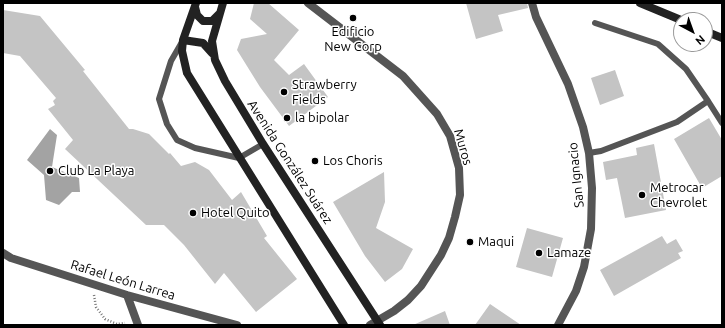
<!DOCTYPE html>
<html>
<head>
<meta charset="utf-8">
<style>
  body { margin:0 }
  #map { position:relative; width:725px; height:328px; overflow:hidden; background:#fff; font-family:Ubuntu,sans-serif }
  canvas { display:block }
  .frame { position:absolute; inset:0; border:4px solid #000; pointer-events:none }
  .north { position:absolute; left:673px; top:12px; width:40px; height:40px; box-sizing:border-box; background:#fff; border:1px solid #999; border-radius:50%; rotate:139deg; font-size:11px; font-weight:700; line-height:16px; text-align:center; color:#000 }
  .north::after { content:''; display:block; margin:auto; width:14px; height:18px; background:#000; clip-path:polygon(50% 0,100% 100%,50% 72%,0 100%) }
</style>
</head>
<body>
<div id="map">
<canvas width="725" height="328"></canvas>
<div class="frame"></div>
<div class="north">N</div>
</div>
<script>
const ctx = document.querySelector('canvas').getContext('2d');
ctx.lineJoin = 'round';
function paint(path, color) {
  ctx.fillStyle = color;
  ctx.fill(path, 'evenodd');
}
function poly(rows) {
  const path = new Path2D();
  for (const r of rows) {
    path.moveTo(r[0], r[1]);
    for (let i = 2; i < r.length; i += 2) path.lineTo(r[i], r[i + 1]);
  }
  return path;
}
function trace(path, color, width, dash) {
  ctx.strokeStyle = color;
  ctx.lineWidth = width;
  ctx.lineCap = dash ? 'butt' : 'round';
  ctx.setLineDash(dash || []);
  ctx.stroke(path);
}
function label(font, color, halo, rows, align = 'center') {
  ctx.font = font + ' Ubuntu,sans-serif';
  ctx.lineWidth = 3;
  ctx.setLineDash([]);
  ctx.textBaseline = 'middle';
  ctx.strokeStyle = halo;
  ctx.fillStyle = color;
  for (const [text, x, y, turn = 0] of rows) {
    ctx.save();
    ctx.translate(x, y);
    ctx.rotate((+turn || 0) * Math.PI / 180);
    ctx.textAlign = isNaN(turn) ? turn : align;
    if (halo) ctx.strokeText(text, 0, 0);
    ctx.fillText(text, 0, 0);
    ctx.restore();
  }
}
const water = poly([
  [50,129,57,135,52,167,79,178,80,192,72,192,59,205,46,200,44,175,27,160]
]);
const building = poly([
  [254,3,268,3,299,30,274,60,289,75,304,64,328,97,289,126,260,87,237,50,241,39,267,34,250,19],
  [466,3,527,3,528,8,498,15,503,31,476,39],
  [3,10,40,16,85,70,83,71,129,129,133,129,149,134,169,154,170,153,181,166,195,162,209,170,232,200,241,192,267,236,264,238,297,279,256,312,224,273,215,284,184,245,164,225,146,225,65,149,73,140,48,109,55,105,53,101,56,98,20,56,3,53],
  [615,70,624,96,600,105,591,78],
  [709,118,722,140,722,176,702,188,674,139],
  [654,144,666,210,625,218,617,178,606,180,603,162,637,155,636,148],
  [384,172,385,202,376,228,413,249,402,269,385,282,365,256,333,202],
  [527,228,563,238,552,277,516,267],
  [662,236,667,244,676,239,683,251,678,253,681,258,614,296,600,270],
  [490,304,521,325,475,325],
  [445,311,450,325,413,325]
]);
const path = poly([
  [94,295,96,307,105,319,117,324,125,323]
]);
const service = poly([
  [182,42,171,61,159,99,167,124,177,140,195,148,239,158,263,144],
  [708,101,722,123],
  [589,153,601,151,677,122,708,101,686,69,658,44,595,23]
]);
const minor = poly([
  [308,3,403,76,437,114,450,136,459,168,460,195,455,217,449,238,441,255,421,286,408,300,394,311,370,325],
  [532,3,536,17,568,84,583,127,589,153,592,188,591,229,584,267,576,291,558,325],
  [3,253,11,258,127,295,237,325],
  [127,295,138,325]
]);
const secondary = poly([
  [196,3,183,40,182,51,187,73,344,325],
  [223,3,212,41,215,60,225,81,263,144,380,325],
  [640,3,681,20],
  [195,7,197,15,203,21,212,21,219,14],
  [705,31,722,38],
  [183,40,203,43,212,53]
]);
const markers = [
  [353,18,4,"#000"],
  [284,92,4,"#000"],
  [287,118,4,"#000"],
  [315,161,4,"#000"],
  [50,171,4,"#000"],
  [642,195,4,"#000"],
  [193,213,4,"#000"],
  [470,242,4,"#000"],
  [539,253,4,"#000"]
];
const poiNames = [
  ["Edificio",353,32,"center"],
  ["New Corp",353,47,"center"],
  ["Strawberry",292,85],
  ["Fields",292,100],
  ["la bipolar",295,118],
  ["Los Choris",323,161],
  ["Club La Playa",58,171],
  ["Metrocar",650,188],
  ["Chevrolet",650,203],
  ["Hotel Quito",201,213],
  ["Maqui",478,242],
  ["Lamaze",547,253]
];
const streetNames = [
  ["Muros",463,147,74],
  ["Avenida González Suárez",290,162,57],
  ["San Ignacio",576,175,-96],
  ["Rafael León Larrea",123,280,17]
];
paint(water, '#a3a3a3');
paint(building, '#c4c4c4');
trace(path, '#777', 2.5, [1, 2]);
trace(service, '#555', 6);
trace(minor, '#555', 8);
trace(secondary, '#222', 8);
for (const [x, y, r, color] of markers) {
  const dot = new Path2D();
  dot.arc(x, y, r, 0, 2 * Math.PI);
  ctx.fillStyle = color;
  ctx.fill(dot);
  trace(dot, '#fff', 1.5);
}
label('13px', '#000', '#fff', poiNames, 'left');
label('13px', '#000', '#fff', streetNames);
</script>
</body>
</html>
